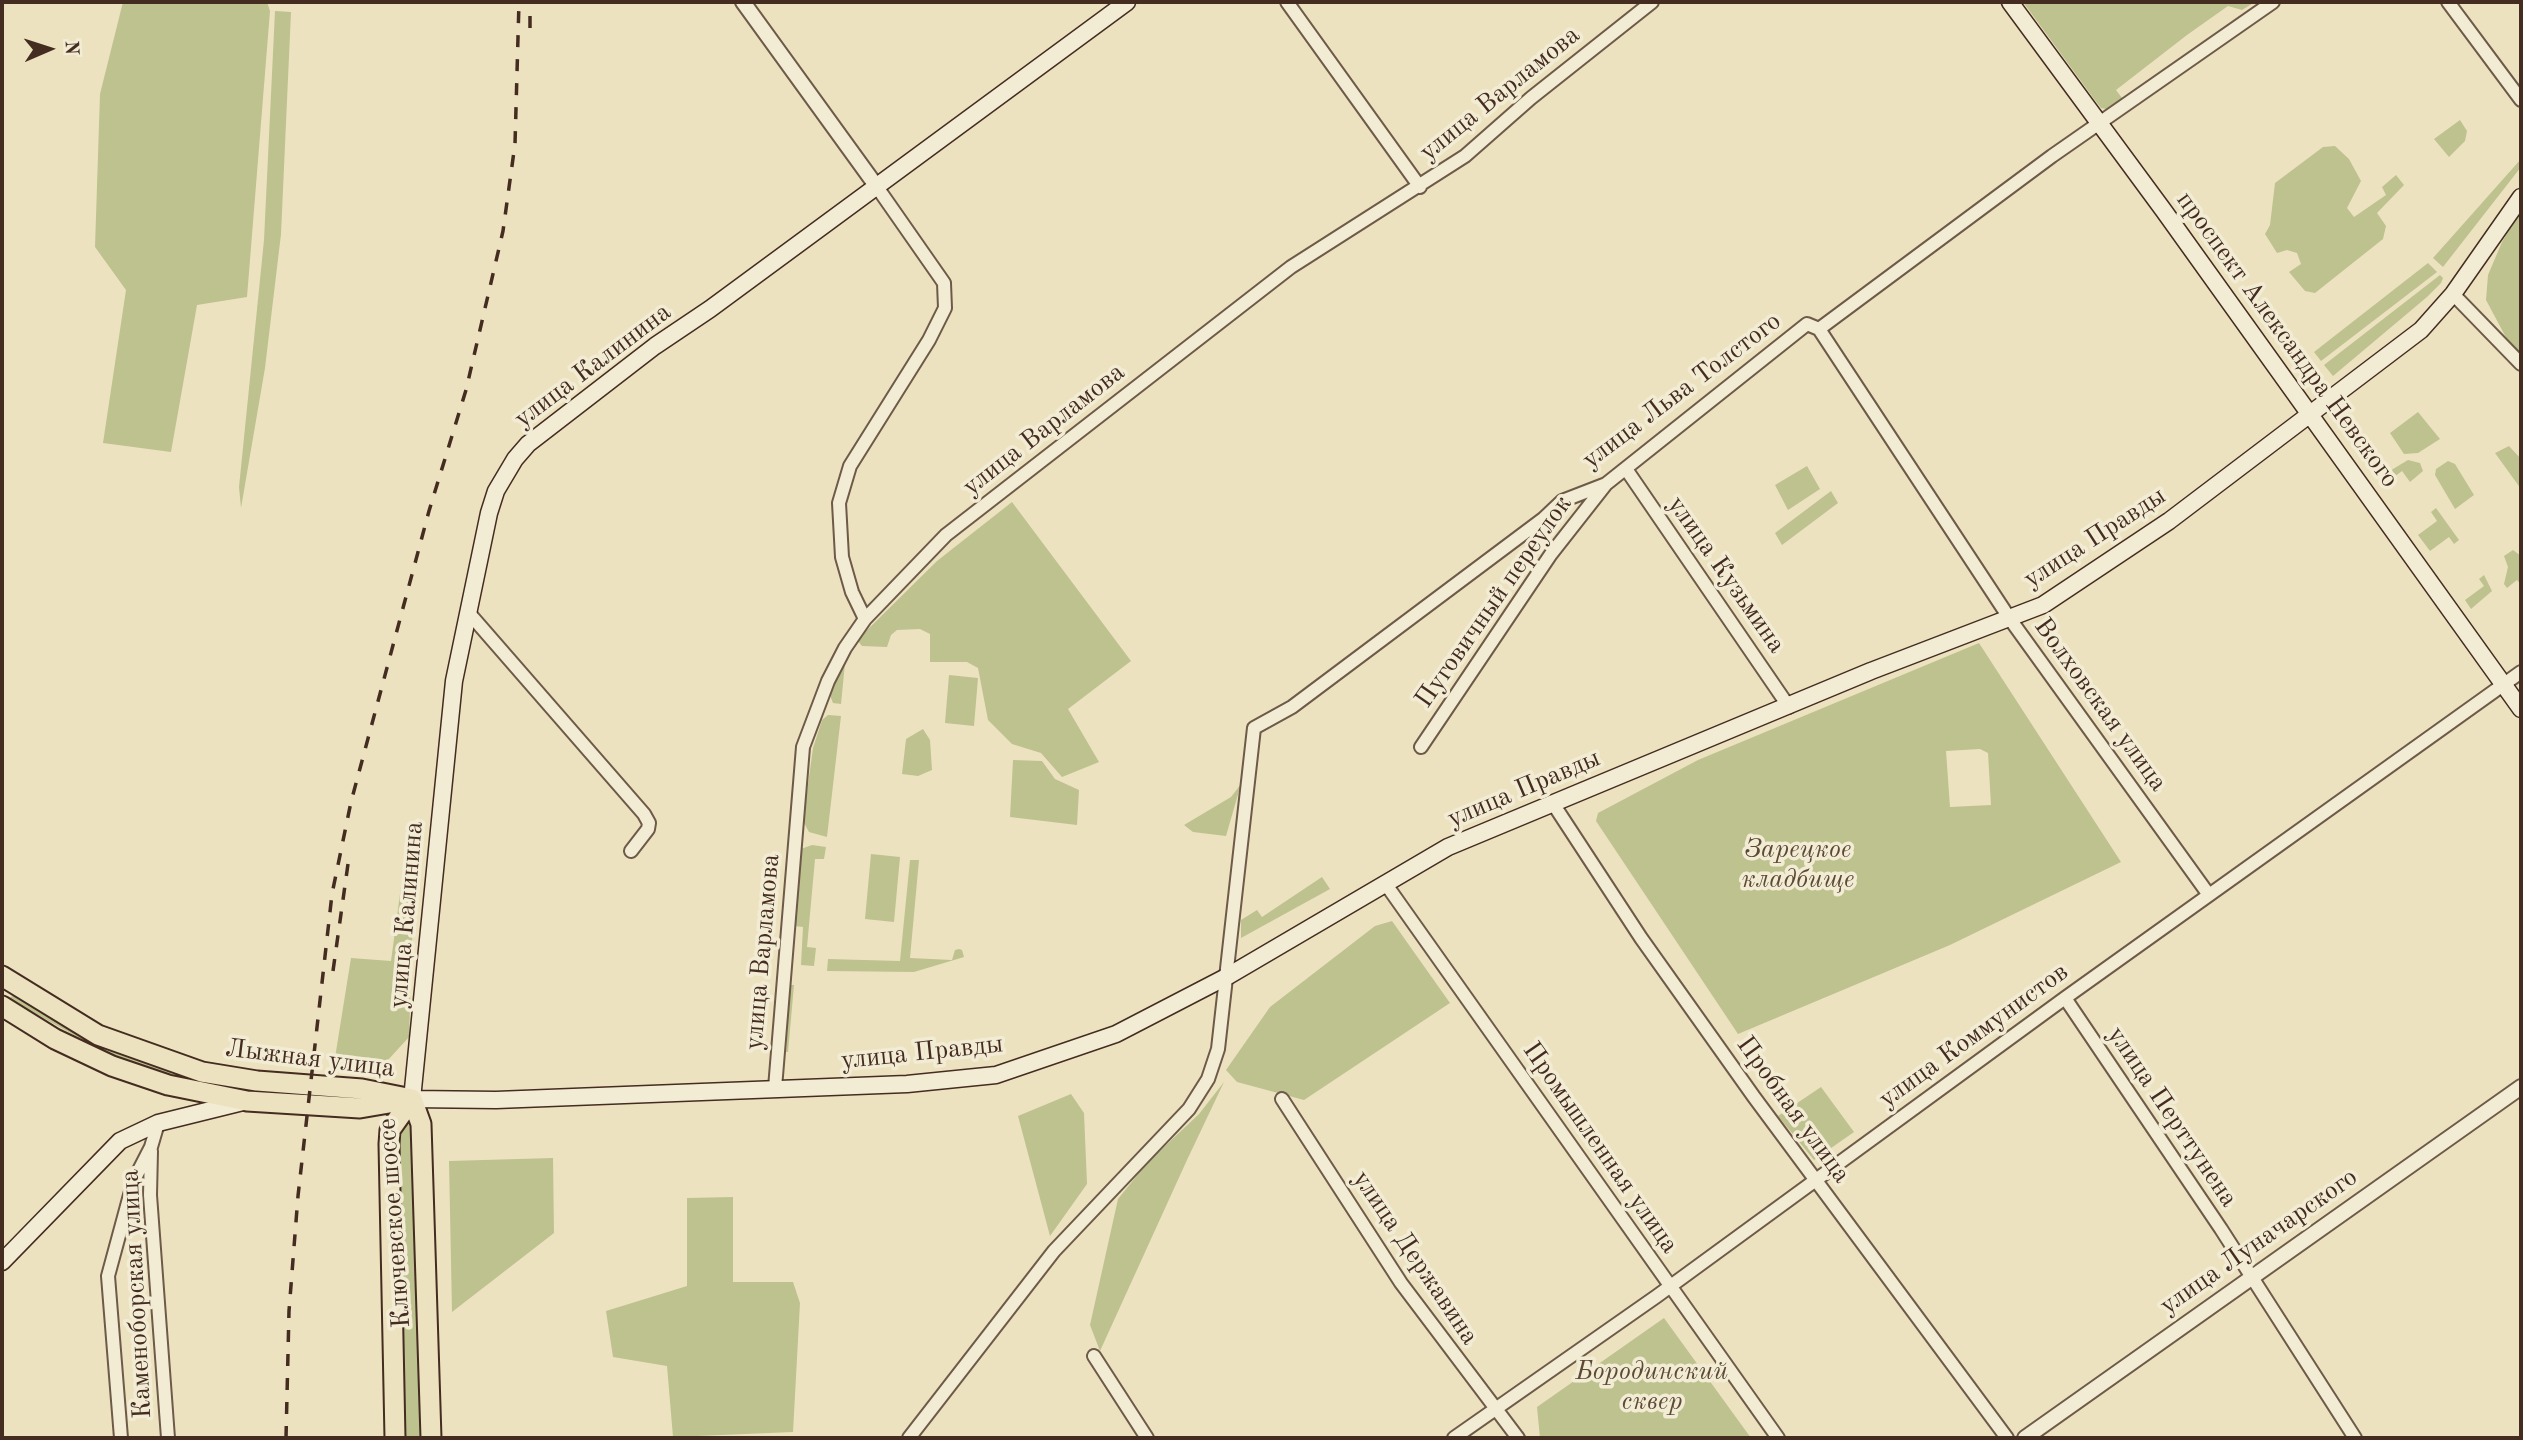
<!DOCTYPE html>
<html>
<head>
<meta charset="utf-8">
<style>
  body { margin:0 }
  #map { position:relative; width:2523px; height:1440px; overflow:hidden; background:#ede2bf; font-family:"Old Standard TT",serif }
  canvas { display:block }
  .frame { position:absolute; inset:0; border:4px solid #442c21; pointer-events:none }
  .north { position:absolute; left:14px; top:14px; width:70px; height:70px; -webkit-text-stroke:5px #f3ecd5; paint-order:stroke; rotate:87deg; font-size:19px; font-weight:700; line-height:28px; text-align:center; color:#442c21 }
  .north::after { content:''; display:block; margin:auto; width:24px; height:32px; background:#442c21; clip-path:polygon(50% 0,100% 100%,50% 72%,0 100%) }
</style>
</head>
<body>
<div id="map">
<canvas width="2523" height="1440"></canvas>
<div class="frame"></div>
<div class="north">N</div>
</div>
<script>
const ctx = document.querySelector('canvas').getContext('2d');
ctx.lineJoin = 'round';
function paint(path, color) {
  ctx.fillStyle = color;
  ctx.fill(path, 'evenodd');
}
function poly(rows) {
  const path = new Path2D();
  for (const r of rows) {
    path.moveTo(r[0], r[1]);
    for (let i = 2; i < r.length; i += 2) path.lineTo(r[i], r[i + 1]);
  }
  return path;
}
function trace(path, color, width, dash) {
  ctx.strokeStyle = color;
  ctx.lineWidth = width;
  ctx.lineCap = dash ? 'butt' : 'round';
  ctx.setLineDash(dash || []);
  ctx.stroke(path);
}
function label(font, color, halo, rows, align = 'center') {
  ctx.font = font + ' "Old Standard TT",serif';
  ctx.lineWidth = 7;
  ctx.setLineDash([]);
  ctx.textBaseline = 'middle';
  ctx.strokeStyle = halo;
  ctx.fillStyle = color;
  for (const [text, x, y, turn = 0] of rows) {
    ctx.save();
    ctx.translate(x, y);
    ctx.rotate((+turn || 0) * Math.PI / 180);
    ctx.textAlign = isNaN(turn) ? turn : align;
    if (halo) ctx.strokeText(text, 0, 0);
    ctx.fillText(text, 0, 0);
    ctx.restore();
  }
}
const green = poly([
  [123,2,267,2,270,11,247,297,197,305,171,452,103,443,126,290,95,247,100,94],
  [2023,2,2255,2,2242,10,2228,6,2187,35,2116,90,2122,98,2106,109,2101,108,2094,99],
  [275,11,291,12,281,234,265,368,241,508,239,487,264,240],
  [2460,120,2467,131,2465,141,2449,157,2434,139],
  [2335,146,2349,159,2361,181,2347,208,2354,217,2386,195,2382,187,2396,175,2404,185,2377,213,2386,226,2383,239,2315,293,2305,291,2289,272,2301,264,2297,253,2287,250,2277,253,2265,234,2270,225,2275,183,2323,147],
  [2521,159,2521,167,2443,267,2433,258],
  [2521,210,2521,356,2509,343,2486,300,2488,275,2502,242],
  [2428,263,2437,272,2321,361,2314,352],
  [2440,275,2443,278,2441,283,2427,297,2333,376,2324,365],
  [2418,412,2440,439,2418,453,2404,454,2390,433],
  [2509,446,2521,459,2521,489,2495,453],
  [2408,460,2420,463,2423,471,2410,482,2402,471,2383,485,2383,478,2388,472],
  [2448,461,2455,464,2474,495,2455,509,2435,475,2436,469],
  [1807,466,1820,489,1788,510,1775,485],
  [1831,491,1838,503,1782,545,1775,533],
  [1012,502,1131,661,1068,709,1099,762,1062,777,1041,753,1012,744,988,720,978,668,967,662,930,662,930,634,920,629,897,630,891,635,887,647,862,646,857,640,937,561],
  [2436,508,2459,540,2454,544,2449,537,2430,551,2418,535,2437,521,2431,512],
  [2513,550,2521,556,2521,585,2517,580,2507,588,2504,584,2508,567,2504,556],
  [2484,575,2492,591,2471,609,2465,600,2484,586,2479,579],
  [1979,643,2121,862,1950,945,1738,1034,1596,821,1598,813,1698,760],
  [1980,749,1988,753,1991,805,1950,807,1946,751],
  [845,663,841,704,833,703,829,693],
  [949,675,978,678,974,726,945,723],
  [828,715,841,716,827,837,809,832,803,821,813,748,822,720],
  [923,729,930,740,932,770,918,776,902,774,906,739],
  [1013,760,1042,761,1055,779,1079,790,1077,825,1010,817],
  [1241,784,1226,836,1193,832,1184,825,1231,797],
  [812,845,826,847,824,859,815,859,807,947,816,948,814,966,801,965,803,927,794,926,801,849],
  [871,854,900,857,894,922,865,919],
  [910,860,919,860,910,958,952,960,955,950,959,949,962,950,964,957,914,972,827,971,828,959,900,961],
  [1322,877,1330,889,1241,938,1241,920,1257,910,1262,917],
  [402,879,414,882,409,1037,388,1060,366,1066,334,1064,351,958,391,961],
  [1392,921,1450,1003,1304,1100,1237,1082,1226,1070,1270,1007,1375,926],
  [790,985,794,985,788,1052,786,1052],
  [13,996,100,1045,347,1096,346,1101,250,1093,186,1080,102,1051,8,998],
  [1224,1082,1187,1160,1100,1351,1090,1325,1118,1199,1147,1163,1199,1114],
  [1821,1087,1854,1132,1814,1160,1778,1116],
  [1071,1094,1084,1113,1087,1184,1050,1236,1018,1116],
  [406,1121,414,1132,423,1438,405,1438,398,1131],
  [553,1158,554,1233,452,1312,449,1161],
  [733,1197,733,1282,793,1282,800,1303,793,1432,673,1437,667,1366,613,1357,606,1311,687,1286,687,1198],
  [1664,1318,1751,1438,1540,1438,1537,1407]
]);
const minor = poly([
  [1287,2,1420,187],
  [2448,2,2521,100],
  [2453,294,2521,364],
  [1819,329,2010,619,2209,895],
  [1626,469,1789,707],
  [468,612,644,814,649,823,648,829,631,851],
  [865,619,852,592,842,557,839,503,850,466,929,340,945,308,944,283,877,187],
  [1421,747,1551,554,1606,484],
  [1552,802,1641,938,1754,1097,2007,1438],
  [1385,883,1778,1438],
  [2065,998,2221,1229,2355,1438],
  [775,1088,803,747,828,681,845,648,865,619,946,535,1291,267,1465,156,1531,98,1652,2],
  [1282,1099,1401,1283,1518,1438],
  [151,1151,150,1195,168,1438],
  [1094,1356,1147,1438],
  [121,1438,108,1276,134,1180,151,1147,158,1123],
  [909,1438,1054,1251,1189,1109,1208,1079,1218,1049,1254,728,1292,707,1543,519,1562,501,1606,484,1807,324,1819,329,2052,156,2273,2],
  [1454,1438,1657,1296,2065,998,2521,672]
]);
const tertiary = poly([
  [743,2,877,187],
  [2025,1438,2521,1087]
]);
const secondary = poly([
  [1127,2,710,309,655,346,528,444,515,459,496,491,489,513,454,681,412,1099,496,1100,907,1084,996,1075,1116,1034,1228,976,1448,847,1871,671,2043,605,2169,521,2421,330,2453,294,2521,197],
  [2010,2,2164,211,2521,709],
  [2,1262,120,1141,158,1123,243,1102]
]);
const primary = poly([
  [2,976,98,1035,202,1072,257,1081,362,1089,412,1099],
  [2,1006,55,1039,112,1066,168,1085,247,1101,360,1108,401,1101],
  [412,1099,421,1124,431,1438],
  [395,1438,389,1144,390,1130,412,1099]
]);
const rail = poly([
  [530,28,530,2],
  [333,971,348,864],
  [286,1438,289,1311,298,1196,332,894,351,802,429,511,466,390,503,231,515,144,519,2]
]);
const streetNames = [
  ["улица Варламова",1500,94,-39],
  ["проспект Александра Невского",2287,340,54],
  ["улица Калинина",593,366,-37],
  ["улица Льва Толстого",1682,391,-37],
  ["улица Варламова",1044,430,-38],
  ["улица Правды",2095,538,-33],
  ["улица Кузьмина",1726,575,55],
  ["Пуговичный переулок",1494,602,-55],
  ["Волховская улица",2100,705,54],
  ["улица Правды",1524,789,-23],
  ["улица Калинина",407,915,-85],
  ["улица Варламова",763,952,-85],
  ["улица Коммунистов",1974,1036,-36],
  ["улица Правды",922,1053,-6],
  ["Лыжная улица",310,1059,7],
  ["Пробная улица",1793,1110,54],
  ["улица Перттунена",2172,1117,56],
  ["Промышленная улица",1600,1148,55],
  ["Ключевское шоссе",395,1223,-94],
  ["улица Луначарского",2259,1242,-35],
  ["улица Державина",1415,1258,56],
  ["Каменоборская улица",137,1294,-93]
];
const parkNames = [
  ["Зарецкое",1798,850],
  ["кладбище",1798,880],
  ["Бородинский",1652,1372],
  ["сквер",1652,1402]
];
paint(green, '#bdc28f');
trace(minor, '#6e5a48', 16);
trace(tertiary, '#6e5a48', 18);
trace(secondary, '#442c21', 19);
trace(primary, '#442c21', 23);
trace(minor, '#f3ecd5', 12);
trace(tertiary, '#f3ecd5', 14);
trace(secondary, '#f3ecd5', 16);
trace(primary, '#ede2bf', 19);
trace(rail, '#442c21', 3.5, [12, 12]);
label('26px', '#442c21', '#f3ecd5', streetNames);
label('italic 26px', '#5c4a37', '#f3ecd5', parkNames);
</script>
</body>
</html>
